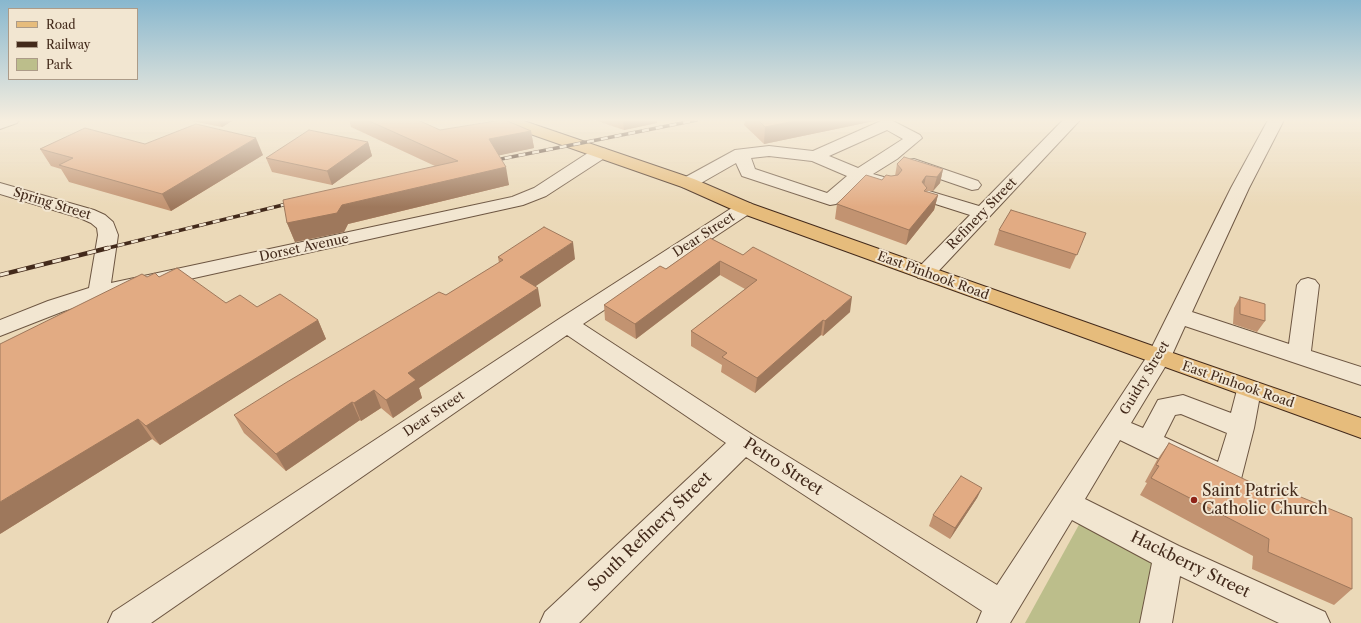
<!DOCTYPE html>
<html>
<head>
<meta charset="utf-8">
<style>
  body { margin:0 }
  #map { position:relative; width:1361px; height:623px; overflow:hidden; background:#ebd9b8; font-family:"Libre Caslon Text",serif }
  canvas { display:block }
  .legend { position:absolute; left:8px; top:8px; width:130px; height:72px; box-sizing:border-box; background:#f2e6d1; border:1px solid #ac9b88; margin:0; padding:5px 7px; list-style:none; font-size:12px; color:#432a1b }
  .legend li { display:flex; align-items:center; gap:8px; height:20px }
  .legend b { width:20px; border:1px solid #ac9b88 }
</style>
</head>
<body>
<div id="map">
<canvas width="1361" height="623"></canvas>
<ul class="legend">
<li><b style="height:5px;background:#e6bc7c"></b>Road</li>
<li><b style="height:5px;background:#432a1b"></b>Railway</li>
<li><b style="height:11px;background:#bcbe8b"></b>Park</li>
</ul>
</div>
<script>
const ctx = document.querySelector('canvas').getContext('2d');
ctx.lineJoin = 'round';
function paint(path, color) {
  ctx.fillStyle = color;
  ctx.fill(path, 'evenodd');
}
function poly(rows) {
  const path = new Path2D();
  for (const r of rows) {
    path.moveTo(r[0], r[1]);
    for (let i = 2; i < r.length; i += 2) path.lineTo(r[i], r[i + 1]);
  }
  return path;
}
function trace(path, color, width, dash) {
  ctx.strokeStyle = color;
  ctx.lineWidth = width;
  ctx.lineCap = dash ? 'butt' : 'round';
  ctx.setLineDash(dash || []);
  ctx.stroke(path);
}
function label(font, color, halo, rows, align = 'center') {
  ctx.font = font + ' "Libre Caslon Text",serif';
  ctx.lineWidth = 4;
  ctx.setLineDash([]);
  ctx.textBaseline = 'middle';
  ctx.strokeStyle = halo;
  ctx.fillStyle = color;
  for (const [text, x, y, turn = 0] of rows) {
    ctx.save();
    ctx.translate(x, y);
    ctx.rotate((+turn || 0) * Math.PI / 180);
    ctx.textAlign = isNaN(turn) ? turn : align;
    if (halo) ctx.strokeText(text, 0, 0);
    ctx.fillText(text, 0, 0);
    ctx.restore();
  }
}
const green = poly([
  [1081,521,1154,558,1140,623,1025,623]
]);
const minor = poly([
  [0,120,19,120,17,123,0,129,0,120],
  [883,120,893,121,920,135,922,138,897,159,873,174,894,180,897,184,894,188,888,189,862,182,836,204,830,205,742,176,736,163,694,187,688,188,682,187,679,183,682,179,735,150,769,146,813,151,883,120],
  [887,130,903,139,858,168,829,156,887,130],
  [769,156,812,161,847,176,827,193,755,169,751,158,769,156],
  [1063,120,1080,120,932,278,925,279,918,278,915,273,918,268,970,215,923,200,920,196,923,192,929,191,979,206,1063,120],
  [1268,120,1284,120,1249,188,1192,312,1289,344,1297,285,1301,280,1308,278,1315,280,1319,285,1311,351,1361,367,1361,385,1185,326,1171,357,1131,423,1143,428,1158,400,1183,395,1231,413,1237,390,1240,384,1249,381,1258,384,1261,390,1254,428,1241,479,1237,487,1227,490,1217,487,1120,440,1085,499,1179,546,1325,612,1330,623,1279,623,1180,576,1172,623,1140,623,1152,563,1072,520,1010,623,977,623,982,611,746,457,579,623,540,623,545,612,726,443,567,335,151,623,108,623,113,612,559,319,738,204,745,202,752,204,754,208,752,212,583,324,753,435,997,585,1148,355,1231,188,1268,120],
  [1181,414,1227,433,1218,462,1164,437,1175,415,1181,414],
  [600,148,606,149,608,153,606,157,546,196,523,205,104,298,64,311,0,336,0,320,48,301,89,288,98,235,97,228,91,223,80,218,0,194,0,183,94,210,105,215,113,222,118,235,111,283,512,197,534,188,594,149,600,148],
  [914,159,978,181,981,185,978,189,972,190,908,168,905,164,908,160,914,159]
]);
const major = poly([
  [497,120,521,120,694,179,752,204,1167,351,1361,418,1361,438,738,212,682,187,499,123,497,120]
]);
const railFar1 = poly([
  [491,161,697,120],
  [104,249,295,202]
]);
const rail = poly([
  [0,275,108,248]
]);
const wall = poly([
  [186,120,234,120,222,127],
  [349,120,418,120,440,130,531,131,534,148,499,155,509,185,348,224,344,232,295,242,287,223,435,166,351,127],
  [594,120,657,120,657,123,624,130],
  [745,120,879,120,764,144,744,125],
  [368,142,372,156,332,185,272,172,266,158],
  [145,144,263,155,171,211,69,182,61,169,51,166,40,149],
  [897,164,943,169,940,183,933,191,926,191,926,192,938,195,934,210,906,245,835,219,837,204,882,180,895,176],
  [999,230,1086,233,1070,269,994,245],
  [710,238,850,312,823,336,821,335,755,393,721,372,722,365,691,346,691,331,745,289,720,275,636,339,605,320,604,305,666,269],
  [498,257,575,259,535,286,541,306,419,388,422,398,393,418,381,408,361,421,360,420,286,471,244,433,234,415,446,295,499,263],
  [147,277,159,277,226,303,257,307,318,320,326,339,160,445,152,439,0,534],
  [1240,297,1265,321,1257,332,1233,324,1234,308],
  [1169,443,1269,492,1274,486,1352,589,1334,605,1252,569,1253,556,1140,495,1147,483,1145,482,1157,460],
  [982,488,977,498,950,539,929,526,933,515]
]);
const shadedWall = poly([
  [218,120,234,120,222,127],
  [628,120,657,120,657,123,624,130,623,121],
  [800,120,879,120,764,144,765,127],
  [531,131,534,148,492,157,489,139],
  [256,138,263,155,171,211,162,194],
  [368,142,372,156,332,185,327,171],
  [506,167,509,185,348,224,344,232,295,242,287,223,342,205],
  [943,169,940,183,933,191,937,177],
  [926,176,923,191,922,182],
  [938,195,934,210,906,245,909,230],
  [573,242,575,259,523,295,520,277],
  [720,261,720,275,636,339,635,324],
  [538,288,541,306,419,388,422,398,393,418,386,400,408,373],
  [852,297,850,312,823,336,825,321],
  [318,320,326,339,160,445,146,426],
  [823,320,821,335,755,393,757,378],
  [374,390,381,408,361,421,354,403],
  [352,402,360,420,286,471,276,454],
  [138,419,152,439,0,534,0,502],
  [982,488,977,498,950,539,955,528]
]);
const building = poly([
  [367,120,418,120,440,130,501,120,505,120,531,131,489,139,506,167,342,205,337,213,287,223,283,200,458,161,367,120],
  [758,120,800,120,765,127,758,120],
  [196,124,256,138,162,194,59,165,73,158,40,149,85,128,145,144,196,124],
  [309,130,368,142,327,171,266,158,309,130],
  [904,157,943,169,937,177,926,176,922,182,927,188,924,191,938,195,909,230,837,204,866,175,882,180,886,175,891,176,898,175,902,170,897,164,904,157],
  [1011,210,1086,233,1077,255,999,230,1011,210],
  [544,227,573,242,520,277,538,288,408,373,416,380,386,400,374,390,354,403,352,402,276,454,234,415,287,382,439,292,446,295,503,260,498,257,544,227],
  [710,238,743,255,753,247,852,297,825,321,823,320,757,378,722,357,727,353,691,331,757,280,720,261,635,324,604,305,660,266,666,269,710,238],
  [177,268,226,303,240,295,257,307,280,294,318,320,146,426,138,419,0,502,0,344,142,274,147,277,155,273,159,277,177,268],
  [1240,297,1265,304,1265,321,1240,314,1240,297],
  [1169,443,1273,493,1274,486,1352,518,1352,589,1268,552,1269,539,1151,478,1159,466,1156,465,1169,443],
  [961,476,982,488,955,528,933,515,961,476]
]);
const markers = [
  [1194,500,4,"#8f2418"]
];
const streetNames = [
  ["Spring Street",52,204,17],
  ["Refinery Street",982,214,-46],
  ["Dear Street",704,235,-33],
  ["Dorset Avenue",304,248,-12],
  ["East Pinhook Road",933,276,20],
  ["Guidry Street",1145,378,-59],
  ["East Pinhook Road",1238,385,19],
  ["Dear Street",434,414,-34]
];
const nearStreetnames = [
  ["Petro Street",783,467,33],
  ["South Refinery Street",650,532,-44],
  ["Hackberry Street",1190,565,26]
];
const nearPoinames = [
  ["Saint Patrick",1202,491],
  ["Catholic Church",1202,509]
];
paint(green, '#bcbe8b');
trace(minor, '#6d5642', 2);
trace(major, '#432a1b', 2);
paint(minor, '#f2e6d1');
paint(major, '#e6bc7c');
trace(railFar1, '#432a1b', 3.5);
trace(rail, '#432a1b', 4.5);
trace(railFar1, '#f2e6d1', 2.5, [7]);
trace(rail, '#f2e6d1', 3, [9]);
paint(wall, '#c29371');
paint(shadedWall, '#9e785c');
paint(building, '#e2ab83');
trace(building, '#9e785c', 1);
const sky = ctx.createLinearGradient(0, 0, 0, 207);
sky.addColorStop(0, '#88b7ce');
sky.addColorStop(0.58, '#f6eedf');
sky.addColorStop(1, '#f6eedf00');
ctx.fillStyle = sky;
ctx.fillRect(0, 0, 1361, 207);
for (const [x, y, r, color] of markers) {
  const dot = new Path2D();
  dot.arc(x, y, r, 0, 2 * Math.PI);
  ctx.fillStyle = color;
  ctx.fill(dot);
  trace(dot, '#f2e6d1', 1.5);
}
label('13px', '#432a1b', '#f2e6d1', streetNames);
label('16px', '#432a1b', '#f2e6d1', nearStreetnames);
label('16px', '#432a1b', '#f2e6d1', nearPoinames, 'left');
</script>
</body>
</html>
